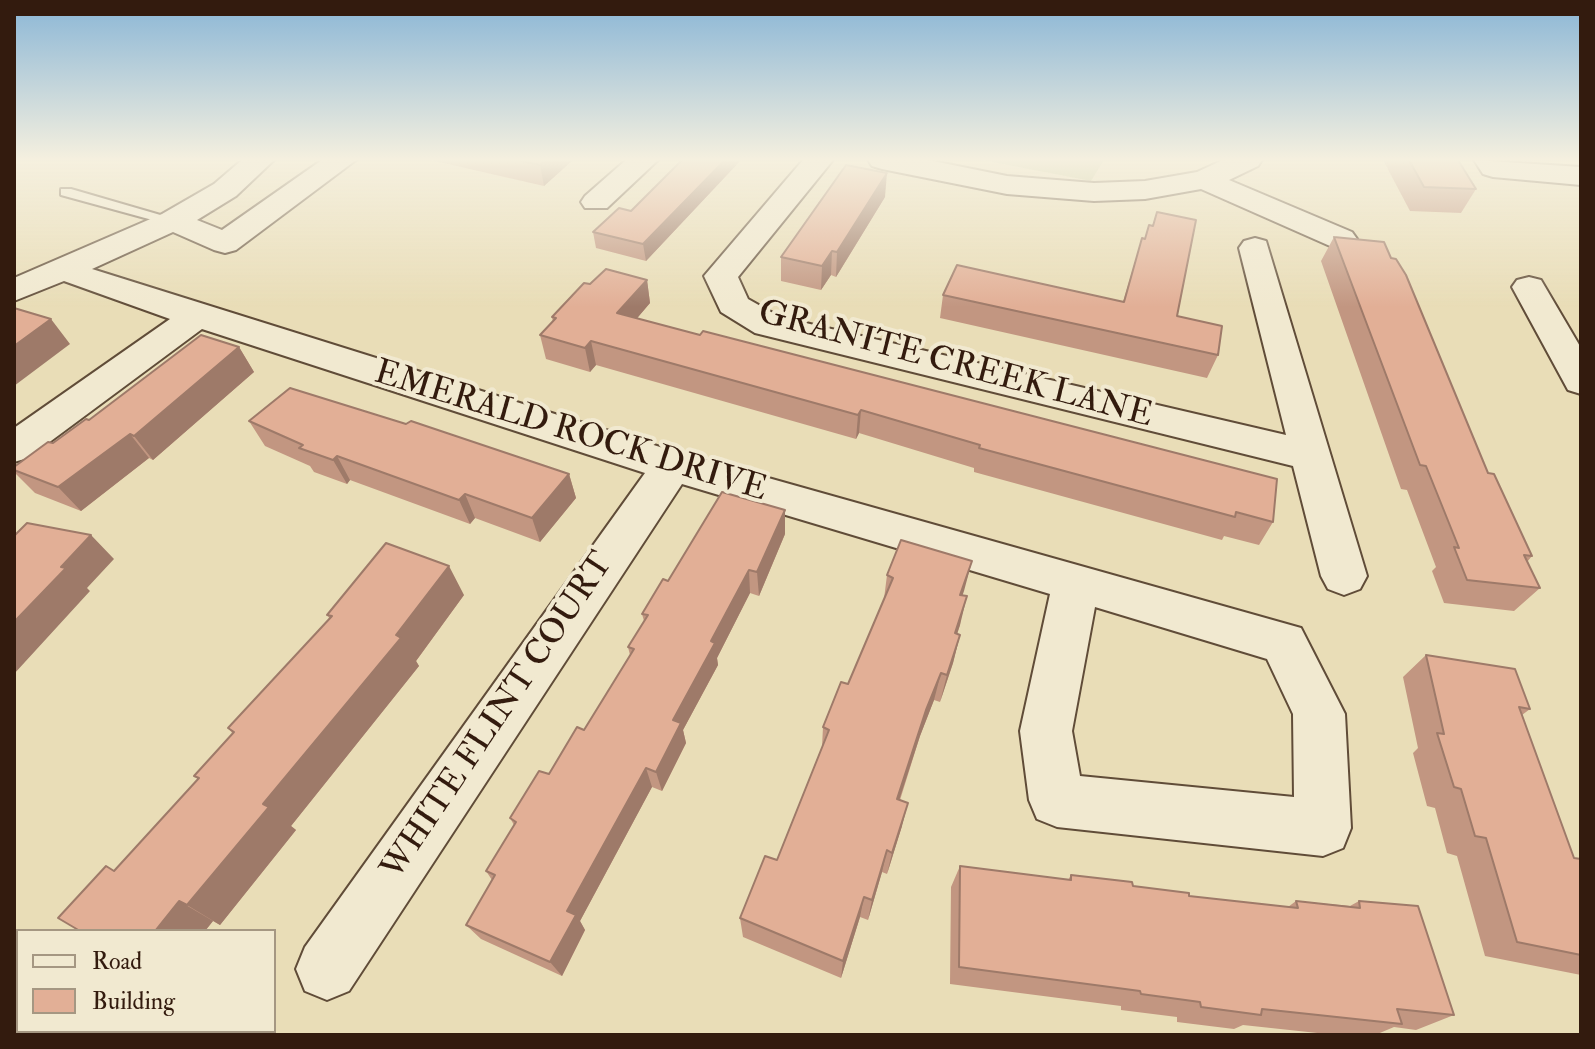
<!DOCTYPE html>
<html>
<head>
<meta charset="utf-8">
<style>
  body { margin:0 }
  #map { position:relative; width:1595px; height:1049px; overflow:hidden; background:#e9ddb7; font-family:"IM FELL Double Pica",serif }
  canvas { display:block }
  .frame { position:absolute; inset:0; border:16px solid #331b0e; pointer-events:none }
  .legend { position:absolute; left:16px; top:929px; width:260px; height:104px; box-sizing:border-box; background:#f1e9d0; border:2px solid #a59782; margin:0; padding:10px 14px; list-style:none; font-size:24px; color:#331b0e }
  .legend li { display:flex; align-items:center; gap:16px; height:40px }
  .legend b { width:40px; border:2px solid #a59782 }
</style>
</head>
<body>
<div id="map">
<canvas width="1595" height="1049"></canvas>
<div class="frame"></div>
<ul class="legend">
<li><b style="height:10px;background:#f1e9d0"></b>Road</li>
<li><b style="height:22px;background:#e2af96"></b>Building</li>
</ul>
</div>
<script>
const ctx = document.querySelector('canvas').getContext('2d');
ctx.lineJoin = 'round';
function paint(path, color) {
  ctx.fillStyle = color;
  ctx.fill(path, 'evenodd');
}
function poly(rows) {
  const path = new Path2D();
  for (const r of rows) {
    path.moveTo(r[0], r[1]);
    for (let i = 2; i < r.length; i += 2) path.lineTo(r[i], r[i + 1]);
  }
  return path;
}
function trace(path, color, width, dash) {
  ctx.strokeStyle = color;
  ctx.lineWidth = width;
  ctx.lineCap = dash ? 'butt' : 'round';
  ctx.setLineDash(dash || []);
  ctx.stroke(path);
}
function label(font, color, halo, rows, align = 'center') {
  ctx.font = font + ' "IM FELL Double Pica",serif';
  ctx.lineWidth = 8;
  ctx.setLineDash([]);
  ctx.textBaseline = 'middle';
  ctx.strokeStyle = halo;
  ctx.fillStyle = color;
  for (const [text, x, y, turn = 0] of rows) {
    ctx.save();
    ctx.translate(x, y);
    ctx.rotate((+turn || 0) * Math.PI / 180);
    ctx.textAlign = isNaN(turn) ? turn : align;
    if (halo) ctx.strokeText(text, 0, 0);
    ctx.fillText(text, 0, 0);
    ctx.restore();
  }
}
const green = poly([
  [982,160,1104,160,1091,181]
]);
const lane = poly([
  [61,189,71,189,181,221,167,224,61,195,61,189]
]);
const street = poly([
  [242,160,274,160,236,196,197,220,222,230,322,160,356,160,236,250,225,253,214,250,173,232,92,269,676,452,1301,628,1345,714,1351,828,1343,848,1323,856,1057,827,1037,819,1029,800,1020,731,1050,594,682,484,349,991,327,1000,305,991,296,969,305,947,645,473,202,329,28,458,14,462,14,428,170,319,64,281,14,301,14,278,162,214,214,184,242,160],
  [1095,607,1267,659,1293,714,1294,797,1080,776,1072,731,1095,607],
  [626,160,658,160,607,208,585,208,581,202,585,196,626,160],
  [803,160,833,160,738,277,748,299,780,317,1286,435,1239,248,1244,241,1255,238,1266,241,1367,576,1360,589,1344,595,1328,589,1321,576,1293,466,755,333,721,312,704,276,803,160],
  [868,160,928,160,1007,176,1094,183,1145,181,1197,172,1223,160,1262,160,1258,166,1229,180,1352,232,1357,239,1352,246,1341,249,1330,246,1201,189,1145,199,1094,201,1007,194,882,169,872,166,868,160],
  [1474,160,1581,167,1581,185,1493,177,1483,174,1474,160],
  [1529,277,1541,280,1581,348,1581,394,1568,390,1512,287,1517,280,1529,277]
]);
const wall = poly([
  [430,160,573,160,544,186],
  [682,160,741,160,646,261,596,248,593,232,631,211],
  [1383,160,1458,160,1476,189,1461,213,1410,211],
  [885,197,836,277,831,275,821,290,781,281,781,257],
  [1157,212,1177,316,1218,355,1207,378,940,318,943,295,1123,302,1142,238,1145,239,1149,225,1153,226],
  [1334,237,1488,473,1532,556,1527,562,1540,588,1514,611,1444,603,1432,571,1436,567,1407,490,1401,489,1321,261],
  [647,280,650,303,637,318,1273,522,1259,545,1224,536,1222,540,974,472,974,468,859,433,856,439,596,365,590,372,546,359,540,335,553,322,552,317,590,284],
  [239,347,254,372,153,460,149,458,81,511,35,493,14,472,14,467,89,420],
  [249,421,569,474,576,498,540,542,475,518,470,524,350,480,347,484,314,472,310,466,265,446],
  [785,534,759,596,750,593,717,658,718,665,683,730,686,743,662,791,652,787,580,921,585,930,562,976,481,939,466,925,492,880,486,871,514,825,510,818,549,774,584,730,630,655,628,647,644,621,642,614,668,581],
  [887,575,963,595,960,625,957,634,960,635,953,663,940,702,934,700,920,736,900,800,902,826,887,874,882,872,868,920,860,917,841,978,743,937,740,918,777,860,822,747,823,727,848,684,884,599],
  [464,595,416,661,419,666,291,826,296,830,220,925,213,921,205,931,80,931,198,779,194,776,233,734,228,728,330,619,327,615],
  [1426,655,1530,709,1522,715,1574,858,1581,859,1581,975,1485,956,1457,856,1447,853,1435,808,1427,806,1413,753,1418,748,1403,677],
  [960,866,1068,880,1071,875,1189,896,1288,907,1296,901,1350,906,1359,901,1454,1015,1416,1030,1394,1027,1375,1035,1336,1035,1243,1025,1234,1029,1177,1022,1177,1017,1121,1010,1121,1006,950,984,951,887]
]);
const shadedWall = poly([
  [545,160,573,160,544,186,540,165],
  [725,160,741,160,646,261,643,244],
  [887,173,885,197,836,277,837,252],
  [832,251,831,275,821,290,822,266],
  [647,280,650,303,622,336,617,313],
  [51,319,70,344,14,386,14,346],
  [591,341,596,365,590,372,585,348],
  [239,347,254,372,153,460,134,436],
  [861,410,859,433,856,439,858,415],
  [130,434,149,458,81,511,58,487],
  [337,456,350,480,347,484,333,460],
  [569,474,576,498,540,542,532,518],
  [465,494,475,518,470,524,459,500],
  [785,510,785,534,759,596,757,572],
  [91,535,114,559,87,588,90,591,14,674,14,622,61,567],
  [972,561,964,591,953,624,960,595],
  [449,566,464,595,416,661,419,666,291,826,296,830,220,925,187,905,263,804,396,635],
  [749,570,750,593,717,658,718,665,683,730,686,743,662,791,656,772,673,720,711,641],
  [967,596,960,625,948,661,955,633],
  [960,635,953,663,940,702,947,675],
  [941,673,934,700,920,736,892,822,897,799,926,710],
  [646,768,652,787,580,921,585,930,562,976,550,962,567,911],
  [908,803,902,826,887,874,892,853],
  [887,850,882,872,868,920,872,900],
  [864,897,860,917,841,978,843,961],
  [179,901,213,921,205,931,155,931]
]);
const building = poly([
  [518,160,545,160,540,165,518,160],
  [682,160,725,160,643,244,593,232,619,208,631,211,682,160],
  [1409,160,1458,160,1476,189,1424,187,1409,160],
  [846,165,887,173,837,252,832,251,822,266,781,257,846,165],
  [1157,212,1196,220,1177,316,1222,326,1218,355,943,295,957,265,1124,302,1142,238,1145,239,1149,225,1153,226,1157,212],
  [1334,237,1384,242,1391,258,1396,259,1406,275,1488,473,1494,474,1532,556,1524,555,1540,588,1467,580,1454,547,1459,548,1426,466,1420,465,1334,237],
  [606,269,647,280,617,313,700,335,703,331,1277,479,1273,522,1236,512,1235,517,979,448,980,445,861,410,858,415,591,341,585,348,540,335,556,318,552,317,584,283,590,284,606,269],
  [14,308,51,319,14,346,14,308],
  [201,335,239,347,134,436,130,434,58,487,14,470,14,467,48,442,53,443,86,419,89,420,201,335],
  [290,388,406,424,411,421,569,474,532,518,465,494,459,500,337,456,333,460,299,448,303,445,249,421,290,388],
  [722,492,785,510,757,572,749,570,711,641,715,643,673,720,681,723,656,772,646,768,567,911,576,915,550,962,466,925,495,875,486,871,516,822,510,818,539,771,549,774,577,727,584,730,634,649,628,647,648,615,642,614,663,579,668,581,722,492],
  [27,523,91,535,61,567,66,568,14,622,14,536,27,523],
  [901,540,972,561,960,595,967,596,955,633,960,635,947,675,941,673,926,710,897,799,908,803,892,853,887,850,872,900,864,897,843,961,740,918,765,856,777,860,829,730,823,727,841,682,848,684,893,578,887,575,901,540],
  [386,543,449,566,396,635,401,638,263,804,269,807,187,905,179,901,155,931,80,931,58,918,106,866,114,871,199,778,194,776,234,732,228,728,332,616,327,615,386,543],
  [1426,655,1515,669,1530,709,1519,707,1574,858,1581,859,1581,955,1517,942,1486,838,1475,836,1461,789,1454,787,1437,733,1444,734,1426,655],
  [960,866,1071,880,1071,875,1132,882,1133,886,1189,893,1189,896,1298,908,1296,901,1360,908,1359,901,1418,906,1454,1015,1397,1009,1402,1024,1262,1009,1261,1015,1201,1007,1200,1002,1141,994,1140,991,959,967,960,866]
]);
const streetNames = [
  ["GRANITE CREEK LANE",955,366,15],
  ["EMERALD ROCK DRIVE",570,433,17],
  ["WHITE FLINT COURT",499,717,-56]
];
paint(green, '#bac08c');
trace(lane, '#604c38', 4);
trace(street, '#604c38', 4);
paint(lane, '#f1e9d0');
paint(street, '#f1e9d0');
paint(wall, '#c29681');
paint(shadedWall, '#9e7a69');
paint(building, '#e2af96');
trace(building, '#9e7a69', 2);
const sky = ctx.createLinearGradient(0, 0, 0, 307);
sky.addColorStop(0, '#8ab6d6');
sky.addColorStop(0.52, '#f5f0df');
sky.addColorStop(1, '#f5f0df00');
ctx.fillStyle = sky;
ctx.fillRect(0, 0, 1595, 307);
label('34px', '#331b0e', '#f1e9d0', streetNames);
</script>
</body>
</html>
